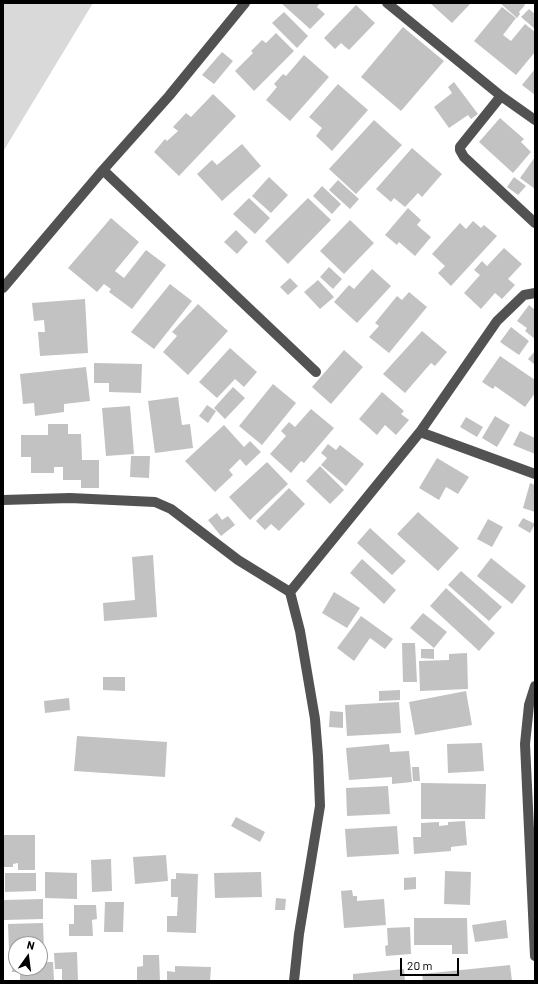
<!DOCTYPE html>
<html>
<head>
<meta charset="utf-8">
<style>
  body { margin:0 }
  #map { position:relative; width:538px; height:984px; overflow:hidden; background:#fff; font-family:Barlow,sans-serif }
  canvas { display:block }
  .frame { position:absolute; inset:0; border:4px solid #000; pointer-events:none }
  .north { position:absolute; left:8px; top:936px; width:40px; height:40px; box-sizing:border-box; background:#fff; border:1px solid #999; border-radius:50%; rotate:14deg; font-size:11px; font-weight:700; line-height:16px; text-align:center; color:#000 }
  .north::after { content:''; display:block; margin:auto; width:14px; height:18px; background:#000; clip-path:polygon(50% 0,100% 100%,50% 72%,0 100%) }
  .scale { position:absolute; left:400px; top:958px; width:59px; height:18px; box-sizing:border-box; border:2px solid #000; border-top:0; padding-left:5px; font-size:12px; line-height:14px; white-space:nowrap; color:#000; -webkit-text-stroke:3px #fff; paint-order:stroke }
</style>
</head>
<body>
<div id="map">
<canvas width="538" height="984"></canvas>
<div class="frame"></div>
<div class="north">N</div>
<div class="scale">20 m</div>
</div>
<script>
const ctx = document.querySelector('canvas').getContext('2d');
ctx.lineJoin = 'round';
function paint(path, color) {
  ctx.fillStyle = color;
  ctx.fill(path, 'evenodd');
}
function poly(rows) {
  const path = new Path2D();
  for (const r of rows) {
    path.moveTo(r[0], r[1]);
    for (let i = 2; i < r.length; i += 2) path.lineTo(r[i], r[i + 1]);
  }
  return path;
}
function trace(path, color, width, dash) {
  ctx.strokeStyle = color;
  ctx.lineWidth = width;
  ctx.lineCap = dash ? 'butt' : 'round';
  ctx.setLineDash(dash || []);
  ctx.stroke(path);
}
const green = poly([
  [3,3,93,3,4,150,3,149]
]);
const building = poly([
  [281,3,320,3,317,7,325,14,310,29],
  [430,3,471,3,452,23],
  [500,3,523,3,525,5,519,12,520,14,517,18],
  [356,5,375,23,349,50,341,43,335,49,324,38],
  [502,7,516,18,503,35,511,41,525,24,535,32,535,52,516,75,474,41],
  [529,9,535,14,535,29,521,17],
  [284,12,308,36,297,48,272,23],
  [403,27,444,61,401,111,361,77],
  [276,33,294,51,254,91,235,71,253,53,251,51,262,40,266,43],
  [222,52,233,61,214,84,202,75],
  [304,55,329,77,290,121,266,100,277,87,274,84,283,74,286,76],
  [535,69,535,95,522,85],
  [454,82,478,114,471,119,468,115,449,128,434,107,452,93,448,87],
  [338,84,368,110,332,151,316,136,322,128,309,117],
  [213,94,236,116,179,176,154,152,165,139,167,141,178,131,173,127,186,113,191,117],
  [500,118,524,139,521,142,531,152,513,173,479,142],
  [374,120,402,145,356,194,329,169],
  [242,144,261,166,222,201,197,174,212,160,217,165],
  [412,148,442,174,422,197,418,193,405,207,394,198,391,202,376,189],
  [535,157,535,189,520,178],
  [269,177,288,195,271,213,252,196],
  [514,177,526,186,518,195,507,187],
  [338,180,359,199,350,209,329,190],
  [322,186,341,204,332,214,313,196],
  [249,198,270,218,255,234,233,214],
  [308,198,331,220,288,264,265,241],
  [408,208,421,220,417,225,431,237,415,256,399,242,397,245,385,235],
  [111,218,139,242,115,271,124,278,146,250,166,265,132,309,109,292,111,289,104,284,97,292,68,268],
  [350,220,374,243,344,274,320,251],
  [473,221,481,228,484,225,497,236,451,286,438,273,445,266,432,254,460,223,466,229],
  [236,230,248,242,237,254,224,242],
  [504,248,522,264,508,279,515,285,502,299,495,293,481,309,464,293,480,275,474,270,482,261,487,266],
  [329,267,342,279,333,289,320,277],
  [372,269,391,286,357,323,334,302,349,285,354,289],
  [290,278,298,286,288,295,280,287],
  [318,280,334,297,320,309,304,292],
  [170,284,192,301,154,349,131,332],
  [409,292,427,307,389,353,369,337,379,326,375,323,397,296,402,300],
  [85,299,88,353,40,356,38,332,45,332,44,320,34,321,32,303],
  [198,304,228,331,188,375,163,352,177,336,172,332],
  [529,305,535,310,535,339,525,331,527,328,517,321],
  [511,327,529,341,519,355,500,342],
  [422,331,447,352,435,366,431,363,405,393,383,374],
  [230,348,257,372,244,387,235,379,217,398,199,382],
  [344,350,363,367,331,404,312,387],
  [535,351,535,365,528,359],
  [500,356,535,380,535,393,525,407,495,386,493,389,482,382],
  [94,363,142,364,141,393,109,392,109,383,94,383],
  [86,367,90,401,64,404,64,412,35,416,34,403,23,404,20,374],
  [273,384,296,403,262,445,239,426],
  [233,387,245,398,225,419,214,408],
  [382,392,404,411,401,414,409,420,396,435,385,425,377,435,359,419],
  [178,397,182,425,190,424,193,448,155,453,148,401],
  [207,405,216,411,208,423,199,416],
  [130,406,134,454,106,456,102,408],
  [311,409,334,428,304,463,301,461,291,473,270,454,286,436,281,431,289,422,295,427],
  [495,416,510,425,497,447,482,438],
  [466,417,483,427,477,437,460,427],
  [48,424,68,424,68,434,81,434,82,460,99,460,99,488,81,488,81,480,63,480,63,467,54,467,54,473,31,473,31,457,21,457,21,435,48,435],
  [224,425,244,447,250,441,261,452,246,466,240,459,229,470,233,475,215,492,185,461],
  [520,431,535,438,535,454,513,445],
  [328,444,336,450,340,445,364,464,346,486,321,465,327,458,321,453],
  [131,456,150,456,149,478,130,477],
  [437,458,469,477,458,494,446,487,439,500,419,488],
  [267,462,288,484,250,520,229,497],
  [320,466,344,490,330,504,306,481],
  [530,483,535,485,535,512,523,508],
  [289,488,305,504,279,531,271,524,265,530,256,521],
  [418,512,459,548,438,571,397,534],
  [217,513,222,520,228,516,235,525,221,536,208,520],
  [523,518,535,524,530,533,518,526],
  [488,519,503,527,492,547,477,539],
  [370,528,406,561,392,575,357,543],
  [153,555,157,617,104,621,103,603,135,600,132,557],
  [491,558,526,586,512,604,477,576],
  [362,559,396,590,384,604,350,573],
  [461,571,502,607,489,621,448,585],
  [446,588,495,633,479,651,430,606],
  [334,592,360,608,347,628,322,613],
  [423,613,447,632,434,648,410,628],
  [361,616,393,639,385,649,370,638,354,661,337,648],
  [402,643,415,643,417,682,403,682],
  [421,649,434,649,434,659,421,658],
  [467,653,468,689,420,691,419,661,449,660,449,654],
  [103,677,125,677,125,691,103,690],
  [400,690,400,700,379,701,379,691],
  [466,691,472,725,415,735,409,702],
  [69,698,70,710,45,713,44,701],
  [399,702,401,733,347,736,345,705],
  [330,711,343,712,343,728,329,727],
  [77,736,167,742,165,777,74,771],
  [482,743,484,771,448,773,447,744],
  [389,744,390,752,409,751,412,782,392,784,392,777,349,780,346,748],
  [412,767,419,767,420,781,413,781],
  [421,783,486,784,485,819,421,819],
  [388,786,390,814,347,816,346,788],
  [236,817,265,832,260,842,231,826],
  [465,821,467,845,451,847,451,851,414,854,413,837,421,837,421,823,439,822,439,826,448,825,448,822],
  [397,826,399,854,347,857,345,829],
  [3,835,35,835,35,870,18,870,18,863,13,864,13,867,3,867],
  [166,855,168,881,135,884,133,857],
  [111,859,112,891,92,892,91,860],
  [445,871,471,872,470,905,444,904],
  [45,872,77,873,77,899,45,898],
  [261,872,262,897,215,898,214,873],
  [5,873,36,873,36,891,5,892],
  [176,873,198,874,196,933,167,932,167,916,177,916,178,897,171,897,171,879,176,879],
  [416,877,416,889,404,890,404,878],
  [352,890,353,896,357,896,357,901,384,899,386,925,344,928,341,891],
  [276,898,286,899,285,910,275,910],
  [43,899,43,919,4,920,4,900],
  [105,902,124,902,123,932,104,932],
  [74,905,96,905,97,919,92,920,93,936,69,936,69,924,74,924],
  [414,918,467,918,468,954,452,954,452,945,414,945],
  [506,920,508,938,475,942,472,925],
  [43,923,44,949,40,950,40,944,16,944,16,950,9,950,8,924],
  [410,927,411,954,386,956,385,946,388,945,387,928],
  [77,952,78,981,62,981,62,969,55,969,54,953],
  [143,955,159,955,160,981,137,981,137,967,143,966],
  [13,961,16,961,16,968,22,968,21,973,25,973,25,968,40,968,40,962,53,962,54,981,20,981,20,972,12,972],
  [510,965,512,981,423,981,422,974],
  [175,966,211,967,210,981,167,981,167,971,175,972],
  [404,969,405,981,353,981,353,974]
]);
const minor = poly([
  [387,3,501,96,535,120],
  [501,96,460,147,460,150,464,157,535,223],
  [103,170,316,372],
  [3,288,103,170,169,96,245,3],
  [420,432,535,474],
  [3,500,70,498,155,502,171,509,238,560,290,592,300,631,315,719,318,756,320,806,299,934,294,981],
  [290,592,420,432,497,321,524,295,535,293],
  [535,686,529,705,525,744,535,956]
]);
paint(green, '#d9d9d9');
paint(building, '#c2c2c2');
trace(minor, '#525252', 10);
</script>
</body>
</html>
